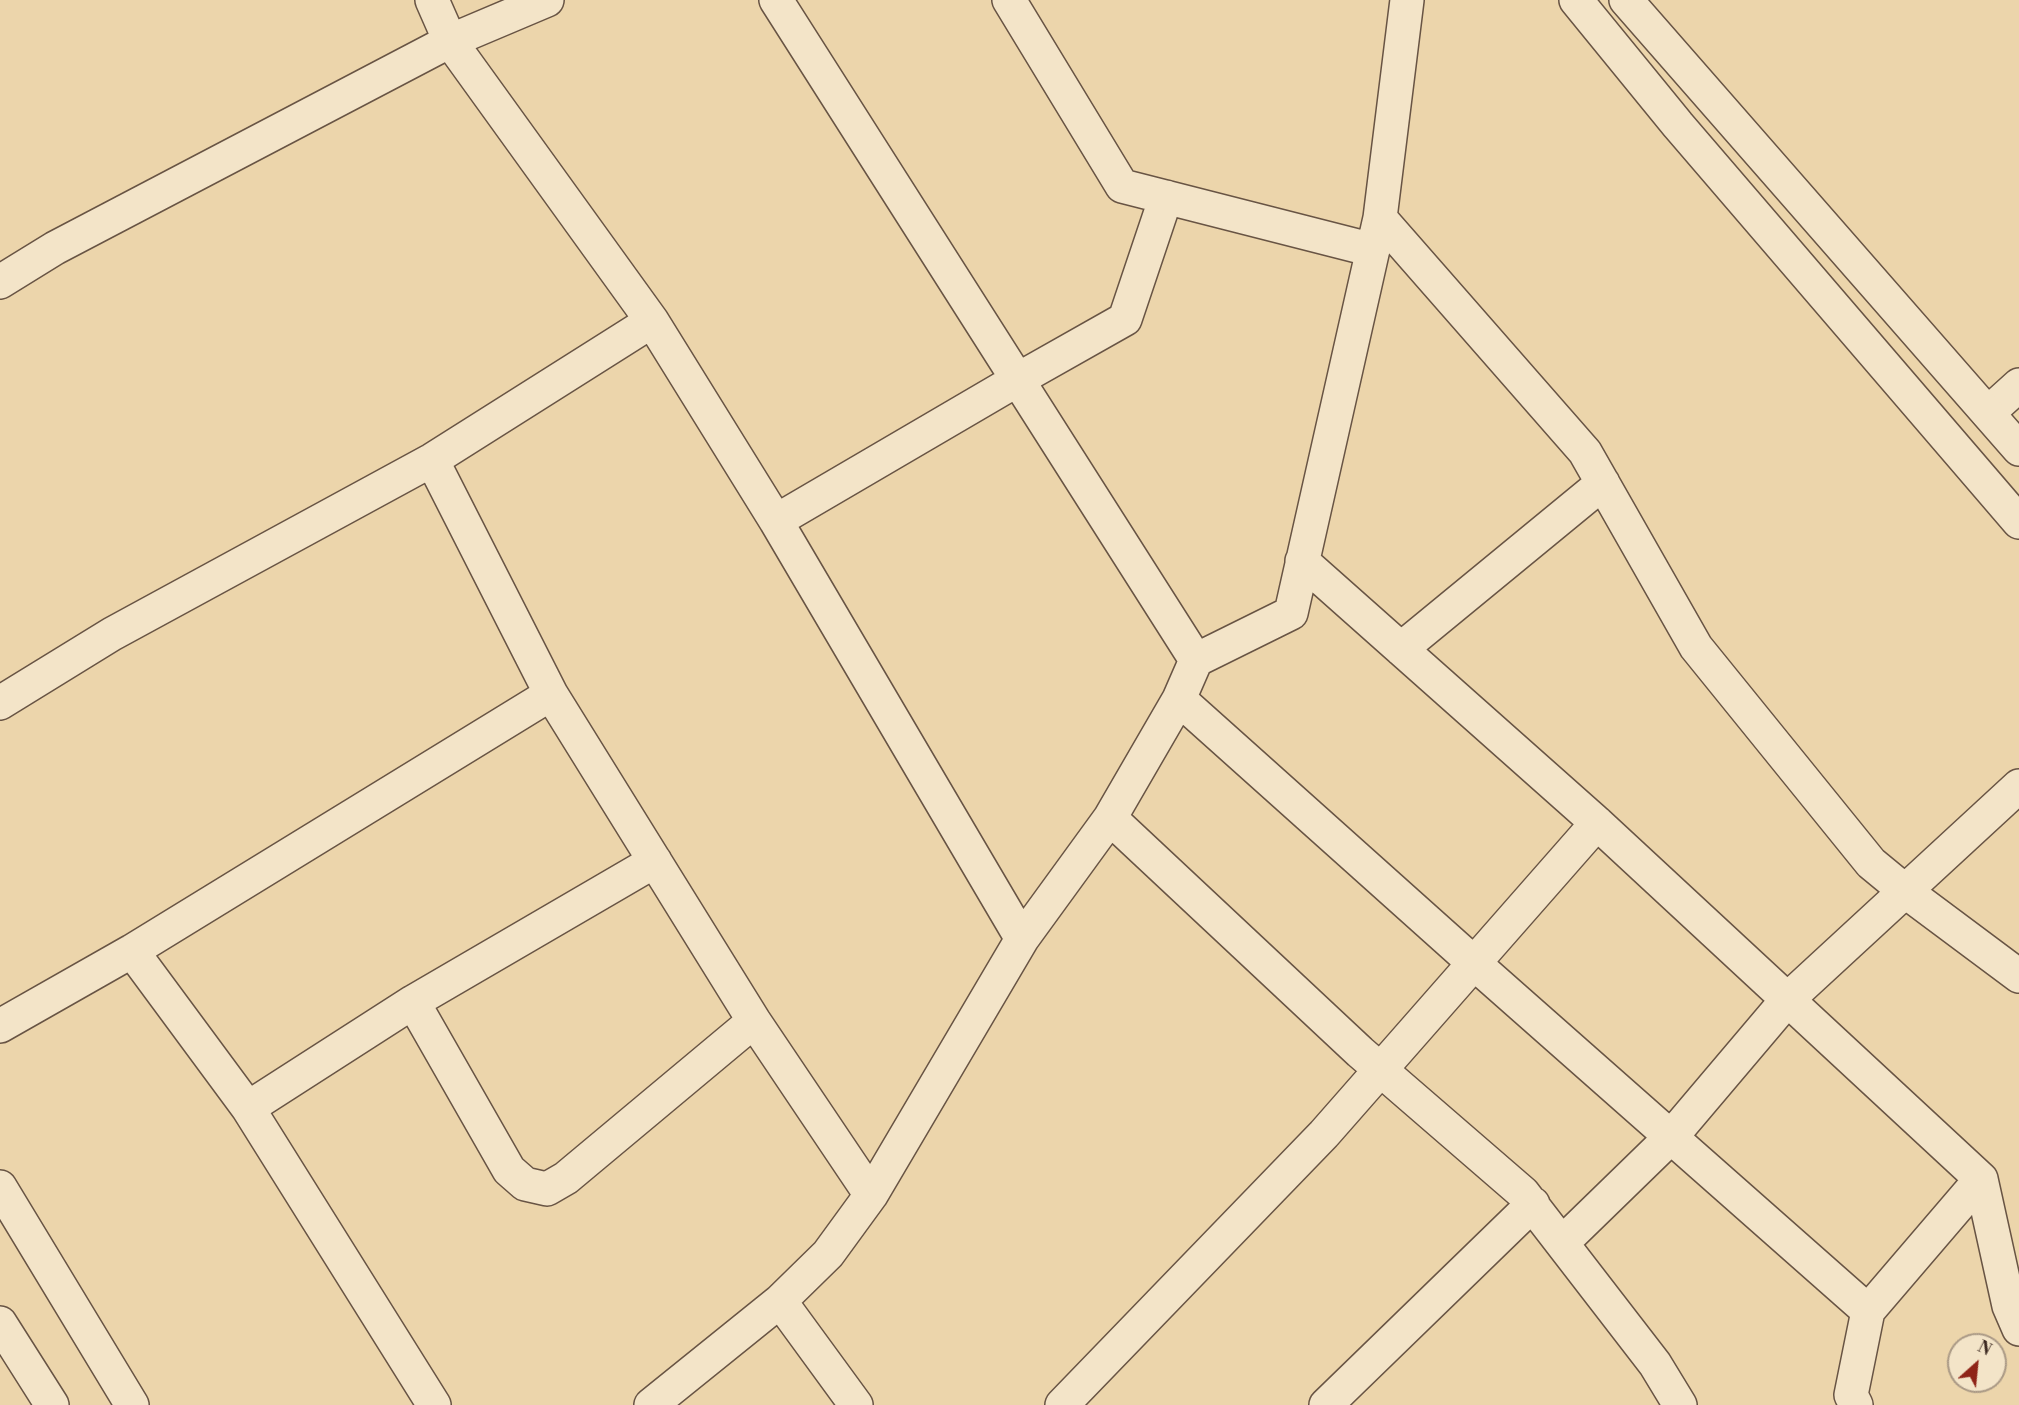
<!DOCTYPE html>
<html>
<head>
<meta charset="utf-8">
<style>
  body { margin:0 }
  #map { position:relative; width:2019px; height:1405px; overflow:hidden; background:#ecd5ab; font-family:"Libre Bodoni",serif }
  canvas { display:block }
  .north { position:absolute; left:1947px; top:1333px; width:60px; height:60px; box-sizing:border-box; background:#f3e4c8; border:2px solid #aa9985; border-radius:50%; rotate:27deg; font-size:16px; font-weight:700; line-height:24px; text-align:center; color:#3c2921 }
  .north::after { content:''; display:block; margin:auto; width:21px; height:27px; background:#8f2418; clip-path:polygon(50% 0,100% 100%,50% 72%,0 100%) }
</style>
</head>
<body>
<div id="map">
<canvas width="2019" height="1405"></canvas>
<div class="north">N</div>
</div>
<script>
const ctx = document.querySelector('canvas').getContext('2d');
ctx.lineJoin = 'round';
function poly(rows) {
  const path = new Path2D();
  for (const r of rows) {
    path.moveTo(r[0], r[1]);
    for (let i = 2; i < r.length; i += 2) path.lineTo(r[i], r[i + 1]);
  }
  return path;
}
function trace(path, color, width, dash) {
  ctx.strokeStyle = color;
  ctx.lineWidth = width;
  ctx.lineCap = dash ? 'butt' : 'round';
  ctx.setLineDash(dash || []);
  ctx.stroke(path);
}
const minor = poly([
  [432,0,450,41,652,321,776,521,1022,939],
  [776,0,1196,660],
  [1009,0,1122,186,1373,250],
  [1380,218,1585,452,1696,647,1871,863,1905,891,2019,976],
  [0,282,55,248,450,41,547,0],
  [1988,413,2019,385],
  [432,460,551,694,754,1021,871,1195],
  [776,521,1017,380,1125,319,1166,197],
  [1302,561,1597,823,1981,1179,2009,1306,2019,1329],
  [1401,649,1603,483],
  [1179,699,1475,964,1868,1311],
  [0,703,112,634,432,460,652,321],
  [1110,818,1360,1052,1523,1193,1655,1364,1680,1405],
  [132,951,248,1108,434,1405],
  [413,1002,509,1170,525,1184,547,1189,566,1178,754,1021],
  [0,1026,132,951,551,694],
  [248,1108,413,1002,655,861],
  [0,1187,132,1405],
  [1562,1243,1671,1137,1787,1000,2019,786],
  [780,1301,856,1405],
  [0,1323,52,1405],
  [651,1405,780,1301,828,1254,871,1195,1022,939,1110,818,1179,699,1196,660,1291,613,1380,218,1407,0],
  [1062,1405,1324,1134,1597,823],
  [1326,1405,1533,1204],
  [1856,1405,1851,1395,1868,1311,1981,1179]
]);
const tertiary = poly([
  [1576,0,1678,125,2019,522],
  [1626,0,2019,449]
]);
trace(minor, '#685444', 36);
trace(tertiary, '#685444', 36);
trace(minor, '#f3e4c8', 33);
trace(tertiary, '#f3e4c8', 33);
</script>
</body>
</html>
